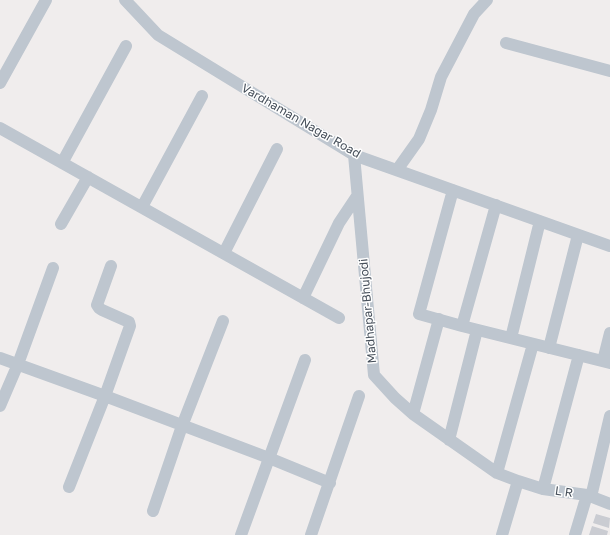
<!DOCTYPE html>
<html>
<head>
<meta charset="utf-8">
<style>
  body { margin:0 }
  canvas { display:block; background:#f0eded }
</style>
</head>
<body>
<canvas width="610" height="535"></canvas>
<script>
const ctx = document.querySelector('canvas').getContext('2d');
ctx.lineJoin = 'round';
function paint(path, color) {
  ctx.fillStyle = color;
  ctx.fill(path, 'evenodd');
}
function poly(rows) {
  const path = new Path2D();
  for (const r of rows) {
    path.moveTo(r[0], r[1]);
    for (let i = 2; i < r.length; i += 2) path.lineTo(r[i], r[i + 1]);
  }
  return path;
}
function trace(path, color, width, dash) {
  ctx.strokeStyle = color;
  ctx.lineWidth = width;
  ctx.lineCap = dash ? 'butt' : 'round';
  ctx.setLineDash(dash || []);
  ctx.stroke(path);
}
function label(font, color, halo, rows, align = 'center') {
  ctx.font = font + ' "Golos Text",sans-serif';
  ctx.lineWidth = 3;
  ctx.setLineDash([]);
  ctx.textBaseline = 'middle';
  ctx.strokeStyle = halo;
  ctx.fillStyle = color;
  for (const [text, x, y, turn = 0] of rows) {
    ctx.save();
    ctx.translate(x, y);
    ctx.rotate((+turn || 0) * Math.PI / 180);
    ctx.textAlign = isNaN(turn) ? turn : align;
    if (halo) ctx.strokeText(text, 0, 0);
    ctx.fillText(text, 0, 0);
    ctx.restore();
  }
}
const building = poly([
  [596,514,610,518,609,528,593,523],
  [592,526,608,531,607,535,589,535]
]);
const minor = poly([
  [125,0,158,35,354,155,610,246],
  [506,43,610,71],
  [0,83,46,0],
  [0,128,339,318],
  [354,155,374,375,395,398,413,414,497,473,518,481,502,535],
  [62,163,126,46],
  [397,170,419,139,431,110,441,77,474,14,487,0],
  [453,190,419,314,462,326,610,363],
  [142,207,202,96],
  [61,224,88,177],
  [224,253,277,149],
  [303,298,339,223,357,196],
  [462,326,496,205],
  [511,338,540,221],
  [549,348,578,235],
  [0,358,105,396,269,458,330,483],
  [603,361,610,333],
  [0,406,18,364,53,268],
  [413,414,439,319],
  [449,440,477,330],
  [497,473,533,344],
  [518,481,543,489,587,495,610,504],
  [69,487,105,396,130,326,129,322,102,310,99,308,97,305,111,266],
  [543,489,579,355],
  [591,497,610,416],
  [153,511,182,426,223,321],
  [241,535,305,360],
  [311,535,359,396],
  [575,535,587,495]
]);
const streetNames = [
  ["Vardhaman Nagar Road",301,121,30],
  ["Madhapar-Bhujodi",368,311,-95],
  ["L R",564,492,8]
];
paint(building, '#caccd2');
trace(minor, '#bec6cf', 12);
label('12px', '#464f5a', '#fff', streetNames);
</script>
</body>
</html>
